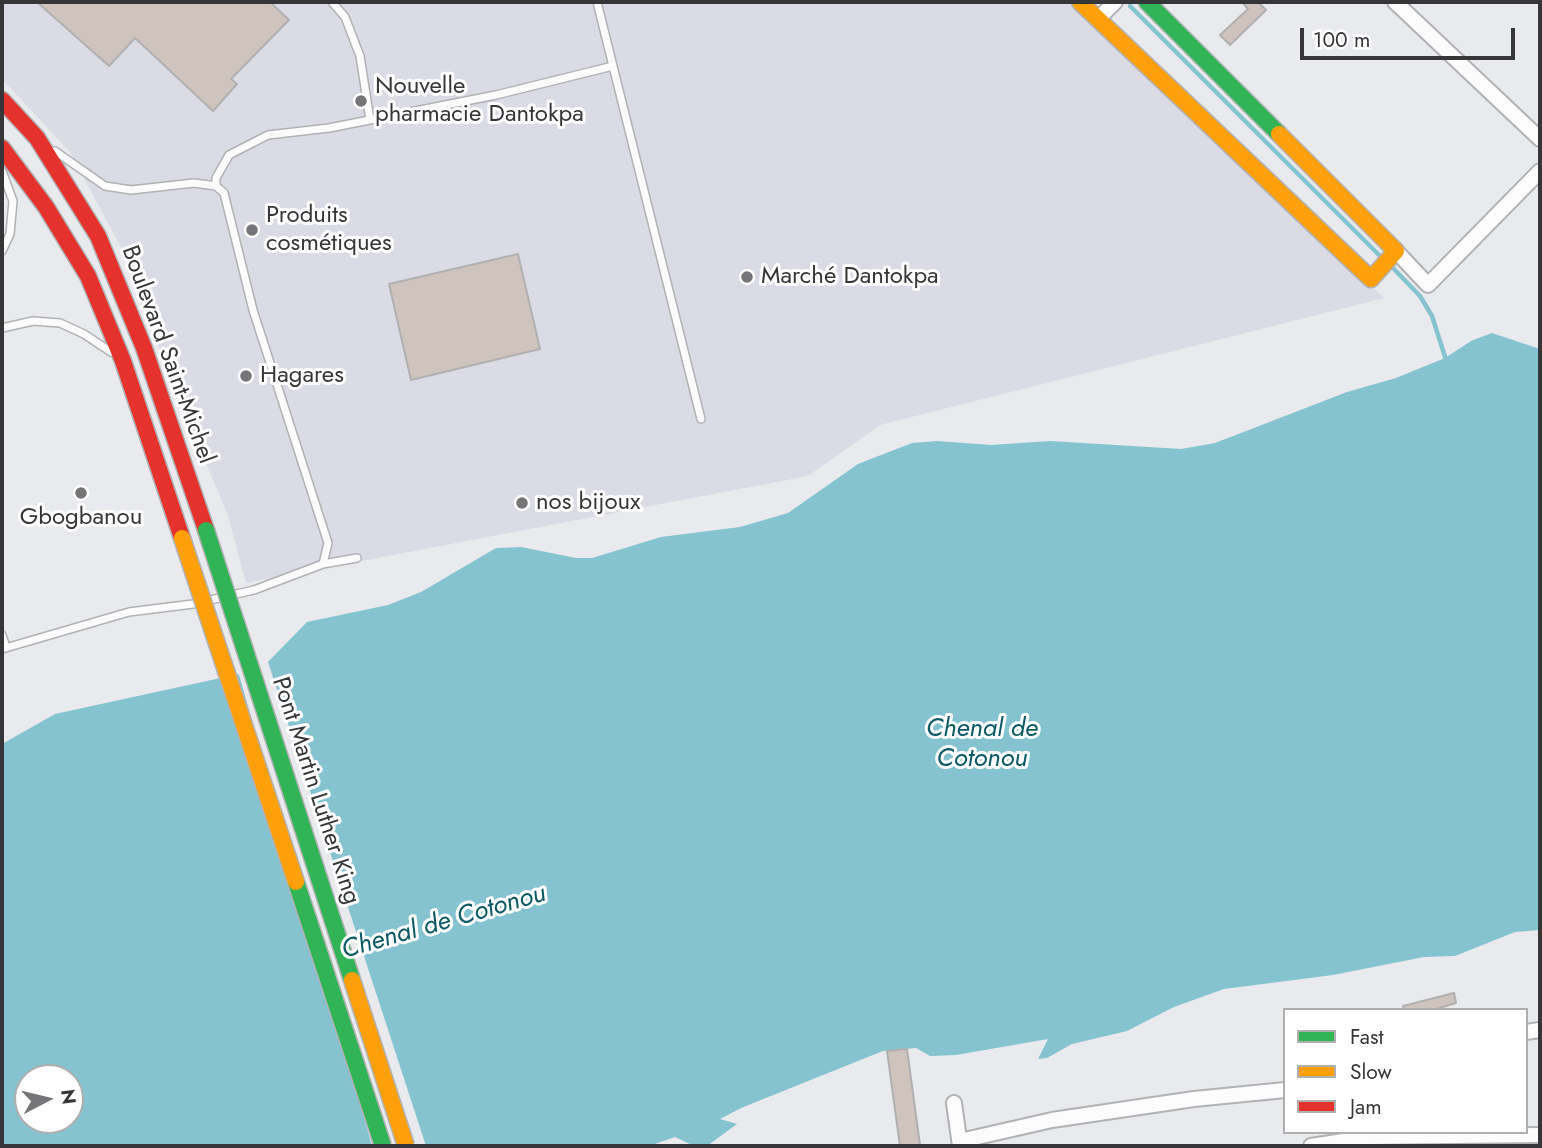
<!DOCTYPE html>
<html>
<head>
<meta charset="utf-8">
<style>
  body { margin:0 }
  #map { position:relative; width:1542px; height:1148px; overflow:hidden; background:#e9eaed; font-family:Jost,sans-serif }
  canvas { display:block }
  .frame { position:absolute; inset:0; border:4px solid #363638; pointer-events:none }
  .legend { position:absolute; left:1283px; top:1008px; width:245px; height:126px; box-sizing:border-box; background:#fff; border:2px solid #afafaf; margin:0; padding:9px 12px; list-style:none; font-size:21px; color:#363638 }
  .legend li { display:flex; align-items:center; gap:14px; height:35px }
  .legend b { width:35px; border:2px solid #afafaf }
  .north { position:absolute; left:14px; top:1064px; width:70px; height:70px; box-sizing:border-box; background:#fff; border:2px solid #afafaf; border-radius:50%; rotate:83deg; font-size:19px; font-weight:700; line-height:28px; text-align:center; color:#363638 }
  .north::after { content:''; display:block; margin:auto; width:24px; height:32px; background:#757577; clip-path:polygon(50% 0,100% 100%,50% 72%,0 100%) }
  .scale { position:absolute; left:1300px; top:28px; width:215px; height:32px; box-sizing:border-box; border:4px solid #363638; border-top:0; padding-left:9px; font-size:21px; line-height:24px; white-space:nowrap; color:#363638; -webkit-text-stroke:5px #fff; paint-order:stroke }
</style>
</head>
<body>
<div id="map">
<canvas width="1542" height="1148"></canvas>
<div class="frame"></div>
<ul class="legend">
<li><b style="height:9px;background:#30b455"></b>Fast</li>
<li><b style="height:9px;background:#ff9f0a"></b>Slow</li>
<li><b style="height:9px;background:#e5322d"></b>Jam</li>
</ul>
<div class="north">N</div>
<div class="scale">100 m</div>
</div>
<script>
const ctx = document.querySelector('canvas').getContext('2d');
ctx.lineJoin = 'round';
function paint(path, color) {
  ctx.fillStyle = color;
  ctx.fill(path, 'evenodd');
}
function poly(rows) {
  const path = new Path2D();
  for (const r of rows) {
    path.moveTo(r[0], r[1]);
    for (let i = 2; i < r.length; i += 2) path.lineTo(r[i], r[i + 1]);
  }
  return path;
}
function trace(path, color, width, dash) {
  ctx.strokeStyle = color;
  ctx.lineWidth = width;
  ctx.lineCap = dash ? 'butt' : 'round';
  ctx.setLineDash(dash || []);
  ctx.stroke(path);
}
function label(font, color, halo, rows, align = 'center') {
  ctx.font = font + ' Jost,sans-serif';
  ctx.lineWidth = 6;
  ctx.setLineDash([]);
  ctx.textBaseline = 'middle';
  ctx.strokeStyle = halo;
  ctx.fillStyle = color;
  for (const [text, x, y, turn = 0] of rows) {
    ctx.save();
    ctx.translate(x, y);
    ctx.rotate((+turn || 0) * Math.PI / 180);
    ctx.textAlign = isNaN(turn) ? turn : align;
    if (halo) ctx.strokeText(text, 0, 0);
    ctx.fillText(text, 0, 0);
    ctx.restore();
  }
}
const built = poly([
  [2,2,1068,2,1384,298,880,425,808,476,246,583,228,516,165,364,125,255,70,152,2,79]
]);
const water = poly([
  [1492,333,1540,349,1540,930,1515,932,1455,956,1424,957,1333,975,1224,989,1174,1007,1127,1031,1072,1044,1047,1058,1038,1059,1048,1039,956,1055,930,1056,916,1048,883,1051,741,1108,720,1119,737,1124,707,1146,694,1146,675,1137,649,1146,2,1146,2,744,55,714,239,674,265,665,307,622,388,605,421,592,496,548,521,547,576,558,592,558,661,537,740,527,788,513,858,464,912,443,937,441,991,445,1050,441,1181,449,1215,443,1347,392,1396,378,1445,358,1471,341],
  [28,1078,70,1078,70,1120,28,1120]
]);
const pier = poly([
  [267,659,426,1146,372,1146,238,671]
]);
const stream = poly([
  [1130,6,1382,258],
  [1391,266,1420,296,1432,316,1447,363]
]);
const building = poly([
  [37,2,270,2,289,20,231,79,237,84,213,111,135,38,109,66,37,2],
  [1242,2,1258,2,1266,10,1230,45,1220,35,1248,9,1242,2],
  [518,254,540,349,411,380,389,284,518,254],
  [1454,993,1456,1003,1433,1010,1404,1010,1403,1006,1454,993],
  [907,1049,920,1145,900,1146,887,1051,907,1049]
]);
const lane = poly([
  [332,2,345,17,360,56,370,120],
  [597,2,701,419],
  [55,151,105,186,131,190,194,183,216,186,224,193,253,310,328,543,323,564],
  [2,171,13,201,10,234,2,251],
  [216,186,216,178,229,155,268,135,329,128,496,95,613,66],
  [2,328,33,321,60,323,84,334,111,352],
  [2,635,6,647],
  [2,649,129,612,193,604,254,590,323,564,357,558]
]);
const street = poly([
  [1395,2,1540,139],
  [1098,19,1115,2],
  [1396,251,1428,285,1540,171],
  [1526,1032,1540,1030],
  [954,1103,960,1146],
  [960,1141,1052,1120,1194,1099,1285,1090],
  [1311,1146,1370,1137,1540,1135]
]);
const fast = poly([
  [1147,2,1279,134]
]);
const slow = poly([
  [1080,2,1371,279,1396,251,1279,134]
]);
const jam = poly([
  [2,100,37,138,98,236,144,348,206,530],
  [2,148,46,207,88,276,123,361,182,538]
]);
const fastBridge = poly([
  [206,530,352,980],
  [296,882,383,1146]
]);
const slowBridge = poly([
  [182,538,296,882],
  [352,980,406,1146]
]);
const markers = [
  [361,101,7,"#757577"],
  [252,230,7,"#757577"],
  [747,277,7,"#757577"],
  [246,376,7,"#757577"],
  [81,493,7,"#757577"],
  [522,503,7,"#757577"]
];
const poiNames = [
  ["Nouvelle",375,87],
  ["pharmacie Dantokpa",375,115],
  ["Produits",266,216],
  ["cosmétiques",266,244],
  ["Marché Dantokpa",761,277],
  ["Hagares",260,376],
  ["nos bijoux",536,503],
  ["Gbogbanou",81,518,"center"]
];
const streetNames = [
  ["Boulevard Saint-Michel",167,355,70],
  ["Pont Martin Luther King",315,791,72]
];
const waterNames = [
  ["Chenal de",982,730],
  ["Cotonou",982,760],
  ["Chenal de Cotonou",444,923,-16]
];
paint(built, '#dadbe4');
paint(water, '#85c3d0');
paint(pier, '#e9eaed');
trace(stream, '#85c3d0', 4.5);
paint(building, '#cfc3be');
trace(building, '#b1b0b1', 2);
trace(lane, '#b1b2b4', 10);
trace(street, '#b1b2b4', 18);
trace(fast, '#b1b2b4', 19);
trace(slow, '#b1b2b4', 19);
trace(jam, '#b1b2b4', 19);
trace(lane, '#fcfcfc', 7);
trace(street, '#fcfcfc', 14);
trace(fast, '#30b455', 16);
trace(slow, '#ff9f0a', 16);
trace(jam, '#e5322d', 16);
trace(fastBridge, '#b1b2b4', 19, []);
trace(slowBridge, '#b1b2b4', 19, []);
trace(fastBridge, '#30b455', 16);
trace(slowBridge, '#ff9f0a', 16);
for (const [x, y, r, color] of markers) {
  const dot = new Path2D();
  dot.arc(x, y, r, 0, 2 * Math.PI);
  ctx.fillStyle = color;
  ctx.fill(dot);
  trace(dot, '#fff', 2.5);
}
label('24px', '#363638', '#fff', poiNames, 'left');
label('24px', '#363638', '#fff', streetNames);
label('italic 26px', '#0b5966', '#fff', waterNames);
</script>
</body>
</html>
